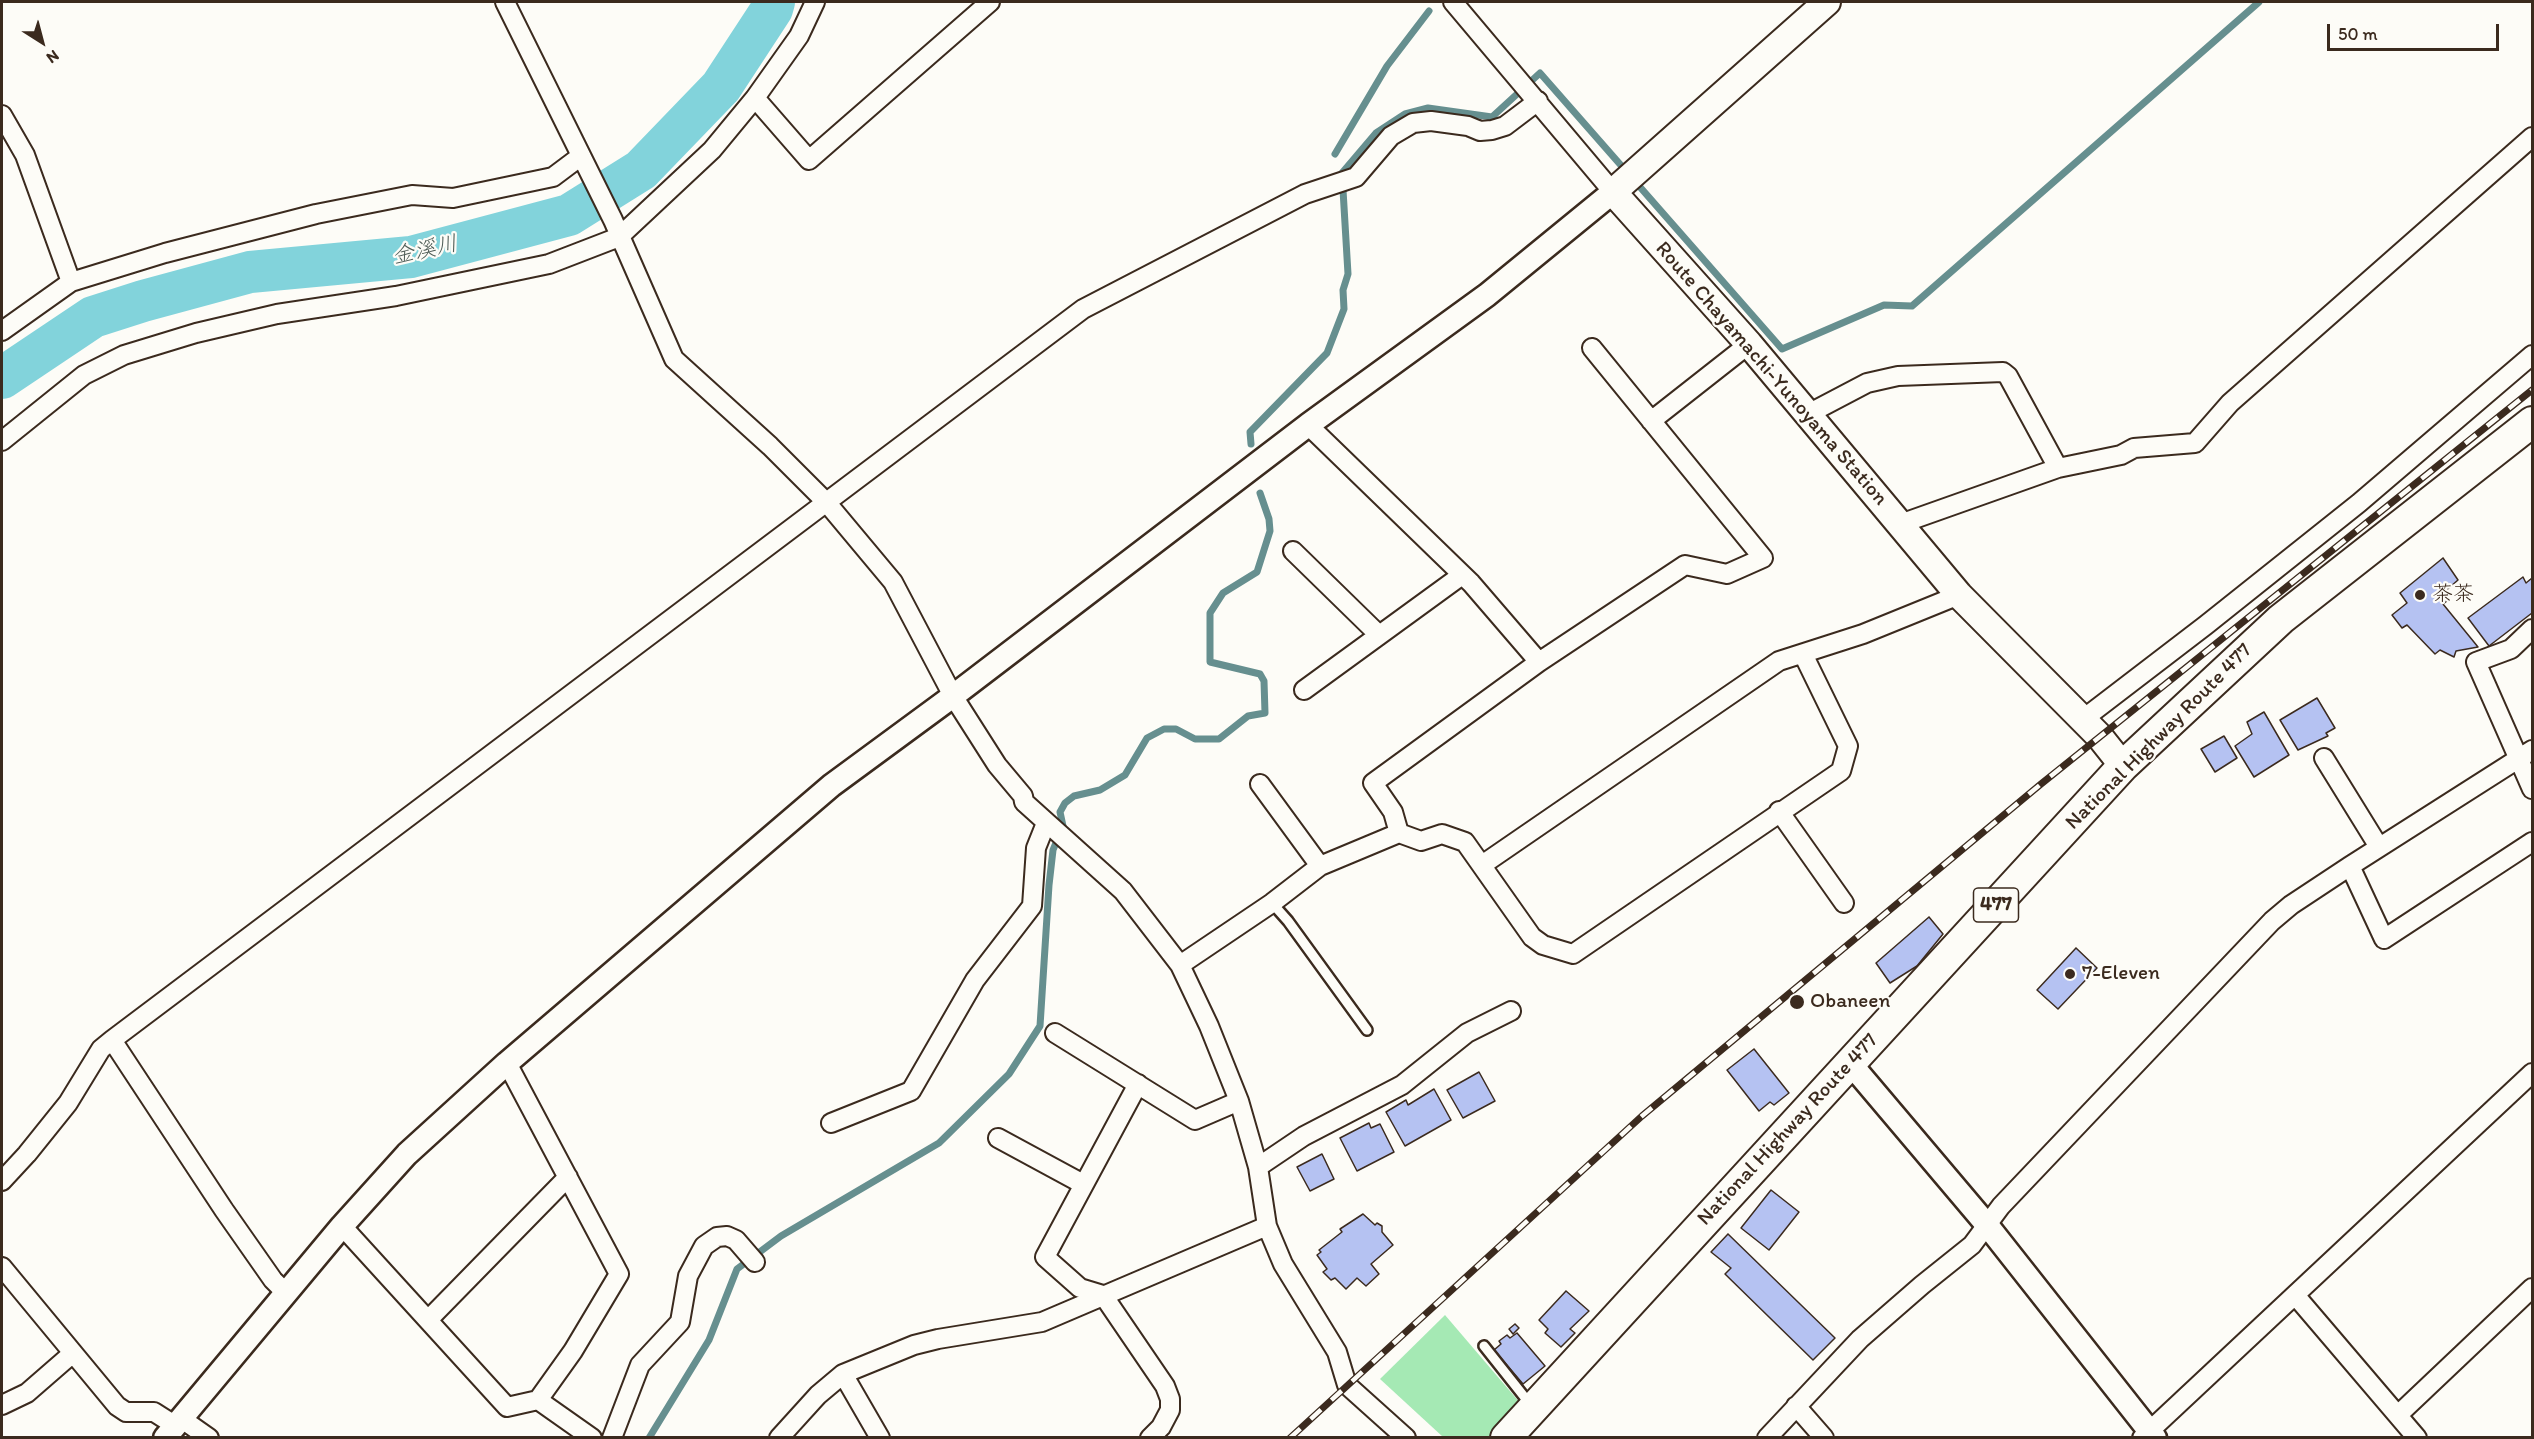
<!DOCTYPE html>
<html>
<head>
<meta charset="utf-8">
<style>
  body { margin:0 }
  #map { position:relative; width:2534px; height:1439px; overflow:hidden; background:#fdfcf7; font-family:Itim,sans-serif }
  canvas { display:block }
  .frame { position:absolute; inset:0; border:3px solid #3b2a1e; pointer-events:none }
  .north { position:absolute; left:12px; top:12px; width:60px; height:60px; -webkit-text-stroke:4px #fdfcf7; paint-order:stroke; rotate:144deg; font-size:16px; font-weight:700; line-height:24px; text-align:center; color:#3b2a1e }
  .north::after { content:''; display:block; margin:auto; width:21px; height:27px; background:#3b2a1e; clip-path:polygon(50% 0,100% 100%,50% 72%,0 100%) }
  .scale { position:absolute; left:2327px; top:24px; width:172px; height:27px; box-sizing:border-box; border:3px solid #3b2a1e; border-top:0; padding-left:8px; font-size:18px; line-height:21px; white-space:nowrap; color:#3b2a1e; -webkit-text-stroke:4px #fdfcf7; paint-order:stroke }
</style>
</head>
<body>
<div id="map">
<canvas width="2534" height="1439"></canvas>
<div class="frame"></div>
<div class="north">N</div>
<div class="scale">50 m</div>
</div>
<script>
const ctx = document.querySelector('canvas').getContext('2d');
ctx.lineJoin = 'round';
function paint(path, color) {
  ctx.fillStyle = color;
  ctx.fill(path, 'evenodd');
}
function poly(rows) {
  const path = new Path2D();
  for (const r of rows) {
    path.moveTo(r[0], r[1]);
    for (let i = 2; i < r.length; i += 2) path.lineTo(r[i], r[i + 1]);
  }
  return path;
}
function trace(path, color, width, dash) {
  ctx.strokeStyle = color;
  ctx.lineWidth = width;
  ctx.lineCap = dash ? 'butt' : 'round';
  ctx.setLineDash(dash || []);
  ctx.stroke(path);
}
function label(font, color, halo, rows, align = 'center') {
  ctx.font = font + ' Itim,"Klee One",sans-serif';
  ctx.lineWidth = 4.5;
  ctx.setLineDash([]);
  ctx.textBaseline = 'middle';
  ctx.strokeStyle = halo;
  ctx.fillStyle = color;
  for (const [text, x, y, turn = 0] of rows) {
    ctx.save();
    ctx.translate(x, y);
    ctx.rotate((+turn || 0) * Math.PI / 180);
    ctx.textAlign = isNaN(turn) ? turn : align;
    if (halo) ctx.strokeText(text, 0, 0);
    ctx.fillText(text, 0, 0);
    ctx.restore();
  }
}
const green = poly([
  [1445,1315,1521,1404,1490,1437,1443,1437,1380,1379]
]);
const stream = poly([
  [1335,154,1387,66,1429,11],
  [1251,444,1250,432,1327,353,1344,309,1343,290,1348,274,1342,173,1376,133,1405,114,1428,108,1492,117,1540,73,1782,349,1884,305,1912,306,2259,2],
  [649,1438,709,1340,737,1269,781,1236,939,1143,1009,1074,1040,1026,1049,885,1053,850,1063,826,1060,812,1065,803,1074,796,1100,790,1125,775,1147,738,1164,729,1176,729,1195,739,1219,739,1248,716,1265,713,1264,681,1260,674,1210,662,1210,613,1223,593,1257,572,1270,531,1269,519,1260,493]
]);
const river = poly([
  [2,378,93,317,143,301,250,272,411,257,569,215,641,170,721,87,772,9,774,2]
]);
const building = poly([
  [2443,558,2458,580,2442,594,2447,601,2443,604,2478,647,2456,651,2454,657,2440,650,2435,654,2407,625,2402,628,2392,615,2407,603,2400,593,2443,558],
  [2523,577,2526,583,2532,578,2532,613,2489,646,2468,618,2523,577],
  [2317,698,2335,728,2326,733,2328,736,2298,750,2280,720,2317,698],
  [2264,712,2289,755,2254,777,2235,746,2252,734,2247,722,2264,712],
  [2224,736,2237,758,2215,772,2201,749,2224,736],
  [1929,917,1943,934,1917,966,1890,983,1876,963,1929,917],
  [2076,948,2097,968,2058,1009,2037,990,2076,948],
  [1754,1049,1789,1093,1774,1105,1770,1102,1759,1111,1727,1070,1754,1049],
  [1479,1072,1495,1101,1463,1118,1447,1090,1479,1072],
  [1434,1089,1451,1120,1405,1146,1386,1112,1406,1100,1408,1105,1434,1089],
  [1369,1123,1371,1128,1380,1124,1394,1152,1357,1171,1340,1138,1369,1123],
  [1322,1154,1334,1179,1310,1191,1297,1167,1322,1154],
  [1771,1190,1799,1212,1769,1250,1741,1228,1771,1190],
  [1363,1214,1375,1225,1377,1223,1382,1226,1382,1232,1393,1245,1371,1264,1379,1274,1366,1286,1357,1278,1346,1289,1335,1278,1331,1280,1323,1272,1327,1269,1317,1255,1321,1252,1319,1250,1342,1232,1340,1229,1363,1214],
  [1728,1234,1835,1338,1813,1360,1725,1274,1731,1268,1711,1252,1728,1234],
  [1566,1291,1589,1311,1570,1329,1575,1333,1561,1347,1545,1333,1548,1329,1539,1320,1566,1291],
  [1515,1324,1519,1328,1513,1334,1509,1329,1515,1324],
  [1517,1333,1545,1366,1523,1384,1494,1350,1501,1344,1499,1341,1507,1335,1510,1338,1517,1333]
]);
const service = poly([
  [1272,903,1288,921,1367,1030],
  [1484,1346,1530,1404]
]);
const minor = poly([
  [505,2,613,220,674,359,770,446,827,503,893,582,953,696,997,765,1023,796,1024,802,1123,891,1180,965,1209,1026,1239,1101,1258,1167,1267,1226,1283,1264,1337,1352,1347,1385,1406,1438],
  [1453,2,1613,192],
  [755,98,809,160,990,2],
  [2,115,25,155,71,282,2,331],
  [71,282,165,253,316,214,412,195,453,198,553,177,581,156],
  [1592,348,1763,558,1727,574,1685,565,1539,662,1373,783,1393,812,1399,833,1421,841,1442,834,1465,842,1532,937,1543,945,1573,954,1841,771,1848,746,1803,654],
  [1808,414,1867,383,1898,376,2003,372,2008,376,2058,468],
  [1651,421,1749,344],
  [1308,425,1471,583,1539,662],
  [2,441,84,375,124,355,196,333,277,314,396,296,549,264,619,237,712,150,755,98,799,36,815,2],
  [1900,524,2058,468,2121,455,2134,448,2195,443,2230,403,2532,137],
  [1293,551,1379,635],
  [2532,629,2511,649,2476,662,2532,789],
  [1304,690,1462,575],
  [2082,720,2206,625,2359,503,2532,355],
  [2324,758,2379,847],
  [1260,784,1320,866],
  [1779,811,1844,903],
  [1482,865,1779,661,1863,634,1959,595],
  [2350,866,2384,939,2532,842],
  [1180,965,1272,903,1320,866,1399,833],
  [1055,1033,1195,1120,1239,1101],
  [112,1040,224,1210,273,1280,287,1294],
  [1138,1084,1045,1257,1080,1288,1103,1295,1165,1386,1170,1399,1170,1410,1161,1427,1150,1438],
  [831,1123,911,1091,975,980,1032,906,1036,848,1046,823],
  [998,1138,1083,1184],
  [1258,1167,1304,1136,1402,1085,1467,1033,1511,1011],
  [2,1181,27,1154,68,1103,101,1049,112,1040,1083,309,1305,194,1356,177,1391,136,1413,123,1431,121,1468,126,1480,131,1492,130,1505,126,1538,101],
  [342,1226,507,1407,538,1400,573,1351,619,1274,507,1063],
  [2,1267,117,1406,126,1412,154,1412,176,1426],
  [2295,1295,2417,1438],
  [428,1320,568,1177],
  [843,1374,880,1438],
  [538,1400,592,1438],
  [2,1405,27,1393,73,1353],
  [1796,1406,1824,1438],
  [2398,1415,2532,1288],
  [182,1419,209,1438],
  [612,1438,640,1365,680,1322,688,1276,704,1246,717,1237,727,1236,736,1240,755,1262],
  [779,1438,818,1395,843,1374,914,1345,938,1339,1042,1322,1267,1226],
  [1767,1438,1860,1339,1922,1285,1972,1245,2001,1206,2272,921,2291,905,2350,866,2532,750],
  [2142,1438,2532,1073]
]);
const tertiary = poly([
  [1850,1063,1987,1225,2155,1438],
  [165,1438,342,1226,407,1154,507,1063,832,785,953,696,1308,425,1487,295,1613,192]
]);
const secondary = poly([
  [1827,2,1613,192,1749,344,1959,595,2100,737,2123,766]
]);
const trunk = poly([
  [1506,1438,2123,766,2281,619,2532,422]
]);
const rail = poly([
  [1290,1438,1642,1116,2041,784,2532,390]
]);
const markers = [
  [2420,595,6,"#3b2a1e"],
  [2070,974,6,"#3b2a1e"],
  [1797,1002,8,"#3b2a1e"]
];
const shields = [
  [1996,905,45]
];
const shieldNames = [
  ["477",1996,905]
];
const streetNames = [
  ["Route Chayamachi-Yunoyama Station",1771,374,49],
  ["National Highway Route 477",2159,737,-45],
  ["National Highway Route 477",1788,1130,-47]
];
const poiNames = [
  ["茶茶",2432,595],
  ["7-Eleven",2082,974],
  ["Obaneen",1810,1002]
];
const waterNames = [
  ["金溪川",425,251,-12]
];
paint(green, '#a5e9b4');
trace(stream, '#668f8f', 7);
trace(river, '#82d3db', 42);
paint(building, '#b5c2f2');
trace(building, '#3b2a1e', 1.5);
trace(service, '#3b2a1e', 14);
trace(minor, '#3b2a1e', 22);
trace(tertiary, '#3b2a1e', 27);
trace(secondary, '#3b2a1e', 30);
trace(trunk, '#3b2a1e', 34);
trace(service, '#fdfcf7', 9);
trace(minor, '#fdfcf7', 18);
trace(tertiary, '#fdfcf7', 22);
trace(secondary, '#fdfcf7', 26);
trace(trunk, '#fdfcf7', 30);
trace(rail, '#3b2a1e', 7);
trace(rail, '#fdfcf7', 4.5, [14]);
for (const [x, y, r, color] of markers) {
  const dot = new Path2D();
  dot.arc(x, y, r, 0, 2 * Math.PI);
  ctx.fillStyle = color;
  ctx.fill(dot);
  trace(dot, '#fdfcf7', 2);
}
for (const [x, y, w] of shields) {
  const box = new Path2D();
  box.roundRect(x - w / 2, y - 17, w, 34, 4.5);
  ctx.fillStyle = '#fdfcf7';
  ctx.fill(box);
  trace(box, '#3b2a1e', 1.5);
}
label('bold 20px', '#3b2a1e', null, shieldNames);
label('21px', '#3b2a1e', '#fdfcf7', streetNames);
label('21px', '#3b2a1e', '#fdfcf7', poiNames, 'left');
label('italic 22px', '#505d57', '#fdfcf7', waterNames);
</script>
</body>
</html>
